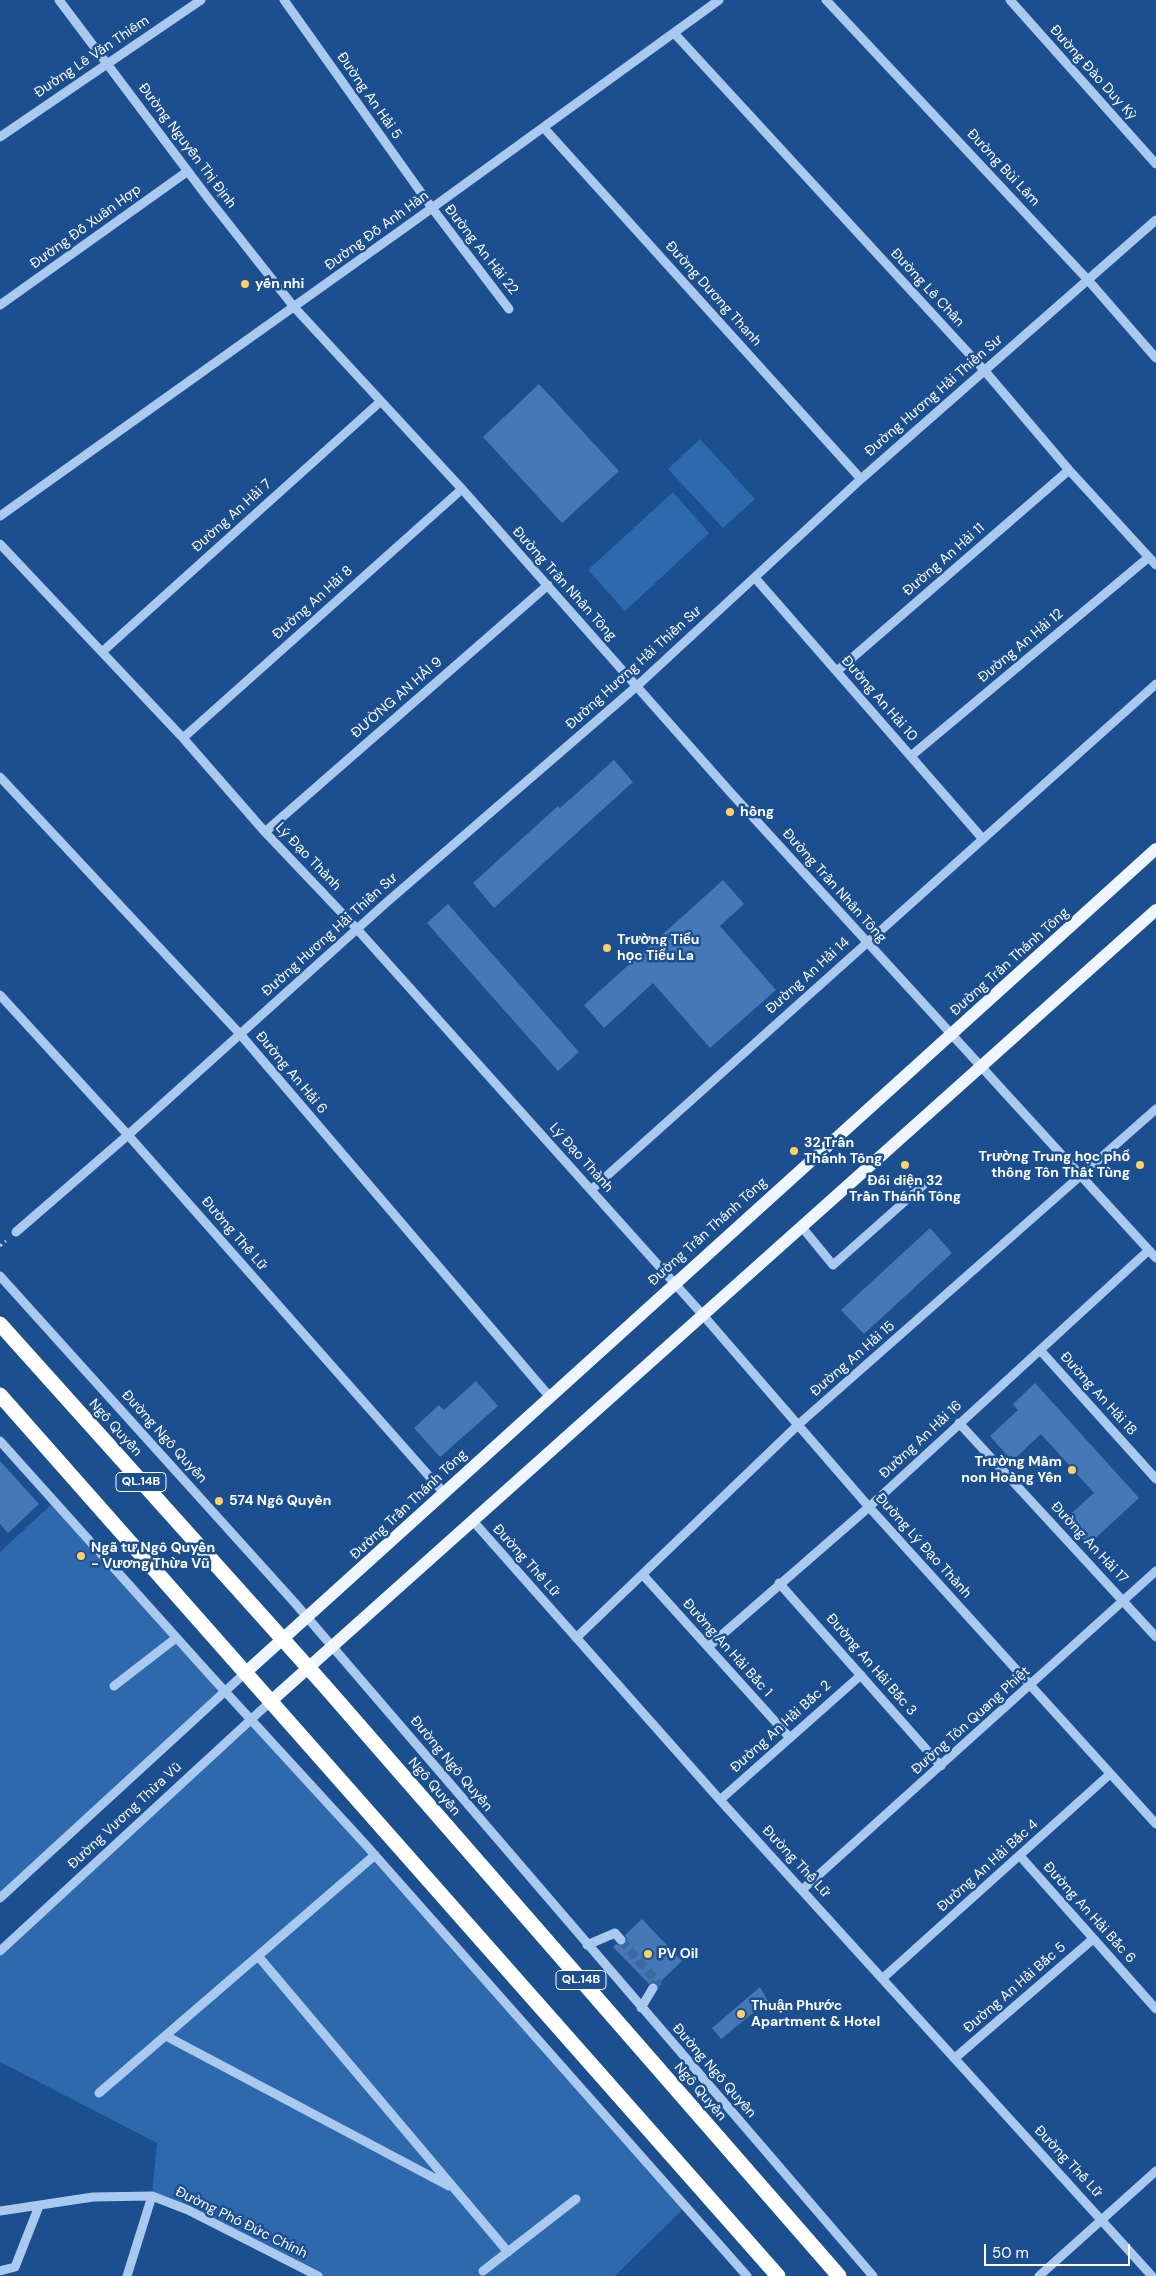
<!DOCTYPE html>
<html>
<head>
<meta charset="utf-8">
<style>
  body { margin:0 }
  #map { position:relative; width:1156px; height:2276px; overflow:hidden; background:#1b4f8f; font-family:"DM Sans",sans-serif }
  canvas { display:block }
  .scale { position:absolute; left:984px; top:2244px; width:146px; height:22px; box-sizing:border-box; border:2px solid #fff; border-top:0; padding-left:6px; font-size:15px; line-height:18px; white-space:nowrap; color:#fff; -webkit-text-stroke:4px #1b4f8f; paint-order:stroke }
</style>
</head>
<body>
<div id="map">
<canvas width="1156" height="2276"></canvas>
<div class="scale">50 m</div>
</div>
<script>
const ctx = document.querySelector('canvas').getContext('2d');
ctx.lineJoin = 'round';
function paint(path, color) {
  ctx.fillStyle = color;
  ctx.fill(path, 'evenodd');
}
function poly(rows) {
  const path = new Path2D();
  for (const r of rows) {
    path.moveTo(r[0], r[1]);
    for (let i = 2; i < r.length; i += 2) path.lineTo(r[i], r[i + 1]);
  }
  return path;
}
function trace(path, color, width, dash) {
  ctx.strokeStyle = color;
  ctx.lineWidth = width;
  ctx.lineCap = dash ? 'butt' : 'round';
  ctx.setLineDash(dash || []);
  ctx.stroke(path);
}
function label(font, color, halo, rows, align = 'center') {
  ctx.font = font + ' "DM Sans",sans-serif';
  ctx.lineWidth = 5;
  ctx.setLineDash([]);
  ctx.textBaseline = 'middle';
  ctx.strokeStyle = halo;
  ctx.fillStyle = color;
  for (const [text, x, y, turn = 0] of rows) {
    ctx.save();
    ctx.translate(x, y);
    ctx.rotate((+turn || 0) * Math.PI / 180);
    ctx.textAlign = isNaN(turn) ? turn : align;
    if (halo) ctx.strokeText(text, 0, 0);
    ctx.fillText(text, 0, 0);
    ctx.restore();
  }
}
const green = poly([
  [700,439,755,499,723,528,668,469],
  [673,492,709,533,625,611,588,570],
  [54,1502,224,1691,0,1898,0,1552],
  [250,1719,686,2206,615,2276,308,2276,152,2196,157,2143,0,2062,0,1951]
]);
const building = poly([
  [539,384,619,471,562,523,483,437],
  [614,760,633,782,494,908,473,883,558,806,560,808],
  [723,880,744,904,720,926,776,990,710,1048,653,983,604,1028,584,1005],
  [448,904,579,1052,558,1071,427,923],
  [930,1228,952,1253,864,1334,841,1310],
  [476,1381,498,1406,440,1457,414,1428,439,1405,444,1410],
  [1035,1383,1139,1498,1088,1545,1065,1519,1094,1493,1041,1434,1012,1461,990,1436,1018,1410,1013,1404],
  [0,1461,39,1504,8,1533,0,1524],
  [642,1919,682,1961,658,1984,654,1982,649,1984,613,1947,616,1944,622,1946,625,1944,627,1939,625,1935],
  [760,1987,768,2001,721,2039,712,2028]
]);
const minorTunnel = poly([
  [621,1940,657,1982,653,1988]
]);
const path = poly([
  [0,1246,6,1241]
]);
const minor = poly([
  [59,0,208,198,294,307,462,489,731,793,1156,1258],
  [284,0,432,208,509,309],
  [826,0,1088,280,1156,358],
  [1010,0,1156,164],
  [674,33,984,370,1069,470,1156,565],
  [544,128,861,479],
  [0,137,201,0],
  [0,305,188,171],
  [0,516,414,221,719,0],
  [0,544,183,738,265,832,357,929,702,1314,869,1507,1156,1824],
  [756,579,982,838],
  [102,652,381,401],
  [837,671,1069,470],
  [183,738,462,489],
  [911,756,1149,557],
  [0,777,240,1034,549,1396],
  [265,832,548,585],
  [0,995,128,1135,444,1493],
  [591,1190,1156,684],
  [801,1226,833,1265,929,1180],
  [16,1232,128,1135,387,902,637,686,861,479,1156,220],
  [0,1276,294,1602,873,2276],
  [1040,1350,1156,1479],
  [959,1423,1156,1637],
  [0,1441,210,1675,365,1844,747,2276],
  [473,1521,720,1800,1152,2276],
  [643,1575,790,1738],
  [779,1583,941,1766],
  [576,1638,799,1424,1156,1109],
  [708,1647,869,1507,1149,1250],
  [114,1686,176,1638],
  [720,1800,861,1675],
  [1020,1856,1156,2009],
  [803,1889,1156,1571],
  [0,1898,245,1673],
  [587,1945,615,1933,621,1940],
  [0,1951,270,1702],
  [258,1956,508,2252],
  [883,1978,1110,1774],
  [641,2008,653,1988],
  [166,2036,449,2186],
  [955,2058,1093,1939],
  [99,2093,375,1855],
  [0,2211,93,2197,152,2196,188,2210,318,2276],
  [0,2271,15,2267,39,2206],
  [483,2271,576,2199],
  [127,2276,152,2196],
  [1039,2276,1156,2171]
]);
const major = poly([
  [245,1673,1156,849],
  [270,1702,1156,910]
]);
const highway = poly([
  [0,1324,323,1684,839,2276],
  [0,1395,778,2276]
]);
const markers = [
  [245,284,5,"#ffd166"],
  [730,812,5,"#ffd166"],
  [607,948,5,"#ffd166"],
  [794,1151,5,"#ffd166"],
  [905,1165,5,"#ffd166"],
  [1140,1165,5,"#ffd166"],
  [1072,1470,5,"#ffd166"],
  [219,1501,5,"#ffd166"],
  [81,1556,5,"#ffd166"],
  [648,1954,5,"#ffd166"],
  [741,2014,5,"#ffd166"]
];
const shields = [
  [141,1482,50],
  [581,1980,50]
];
const shieldNames = [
  ["QL.14B",141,1482],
  ["QL.14B",581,1980]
];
const streetNames = [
  ["Đường Lê Văn Thiêm",92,57,-34],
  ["Đường Đào Duy Kỳ",1093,73,48],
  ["Đường An Hải 5",369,96,55],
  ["Đường Nguyễn Thị Định",187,146,53],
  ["Đường Bùi Lâm",1003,168,47],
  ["Đường Đỗ Xuân Hợp",86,227,-36],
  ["Đường Đỗ Anh Hàn",377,231,-36],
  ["Đường An Hải 22",481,250,52],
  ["Đường Lê Chân",927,288,47],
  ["Đường Dương Thanh",713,294,48],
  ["Đường Hương Hải Thiền Sư",934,396,-41],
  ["Đường An Hải 7",232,516,-42],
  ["Đường An Hải 11",944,560,-41],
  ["Đường Trần Nhân Tông",564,584,48],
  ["Đường An Hải 8",313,603,-42],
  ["Đường An Hải 12",1021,646,-40],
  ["Đường Hương Hải Thiền Sư",634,668,-42],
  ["ĐƯỜNG AN HẢl 9",397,698,-41],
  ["Đường An Hải 10",879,699,49],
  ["Lý Đạo Thành",308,857,46],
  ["Đường Trần Nhân Tông",834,886,48],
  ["Đường Hương Hải Thiền Sư",330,935,-42],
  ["Đường Trần Thánh Tông",1010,962,-42],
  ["Đường An Hải 14",808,976,-42],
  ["Đường An Hải 6",291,1073,50],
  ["Lý Đạo Thành",581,1158,48],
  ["Đường Trần Thánh Tông",708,1232,-42],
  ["Đường Thế Lữ",234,1234,49],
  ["Đường An Hải 15",853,1359,-41],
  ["Đường An Hải 18",1098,1394,48],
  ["Ngô Quyền",115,1428,48],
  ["Đường Ngô Quyền",164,1437,48],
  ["Đường An Hải 16",921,1440,-43],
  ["Đường Trần Thánh Tông",409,1505,-43],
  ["Đường An Hải 17",1089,1543,47],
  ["Đường Lý Đạo Thành",923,1546,48],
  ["Đường Thế Lữ",526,1561,48],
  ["Đường An Hải Bắc 1",727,1648,48],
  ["Đường An Hải Bắc 3",871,1665,49],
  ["Đường Tôn Quang Phiệt",971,1721,-42],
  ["Đường An Hải Bắc 2",781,1727,-42],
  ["Đường Ngô Quyền",451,1764,50],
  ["Ngô Quyền",434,1787,49],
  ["Đường Vương Thừa Vũ",125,1816,-43],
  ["Đường Thế Lữ",796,1862,47],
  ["Đường An Hải Bắc 4",988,1866,-42],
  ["Đường An Hải Bắc 6",1089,1913,48],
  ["Đường An Hải Bắc 5",1015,1988,-41],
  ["Đường Ngô Quyền",714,2071,49],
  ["Ngô Quyền",700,2092,49],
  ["Đường Thế Lữ",1068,2162,47],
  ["Đường Phó Đức Chính",241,2223,26]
];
const poiNames = [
  ["yến nhi",255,284],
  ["hồng",740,812],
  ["Trường Tiểu",617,940],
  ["học Tiểu La",617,956],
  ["32 Trần",804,1143],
  ["Thánh Tông",804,1159],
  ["Trường Trung học phổ",1130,1157,"right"],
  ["thông Tôn Thất Tùng",1130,1173,"right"],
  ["Đối diện 32",905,1181,"center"],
  ["Trần Thánh Tông",905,1197,"center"],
  ["Trường Mầm",1062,1462,"right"],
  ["non Hoàng Yến",1062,1478,"right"],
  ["574 Ngô Quyền",229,1501],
  ["Ngã tư Ngô Quyền",91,1548],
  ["- Vương Thừa Vũ",91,1564],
  ["PV Oil",658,1954],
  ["Thuận Phước",751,2006],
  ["Apartment & Hotel",751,2022]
];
paint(green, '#2e69ad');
paint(building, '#4478b7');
trace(minorTunnel, '#3d69a0', 9, [9, 4.5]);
trace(path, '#a9c9ee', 3, [2.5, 4]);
trace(minor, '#a9c9ee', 9);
trace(major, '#f0f6ff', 12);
trace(highway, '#fff', 15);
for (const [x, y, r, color] of markers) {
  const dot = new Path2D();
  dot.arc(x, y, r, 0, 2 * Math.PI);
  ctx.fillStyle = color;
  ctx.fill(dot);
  trace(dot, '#1b4f8f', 2);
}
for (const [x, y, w] of shields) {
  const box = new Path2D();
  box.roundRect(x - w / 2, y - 9.5, w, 19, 4);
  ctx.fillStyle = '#1b4f8f';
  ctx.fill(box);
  trace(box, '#fff', 1);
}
label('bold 12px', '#fff', null, shieldNames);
label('14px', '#fff', '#1b4f8f', streetNames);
label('bold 14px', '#fff', '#1b4f8f', poiNames, 'left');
</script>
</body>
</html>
